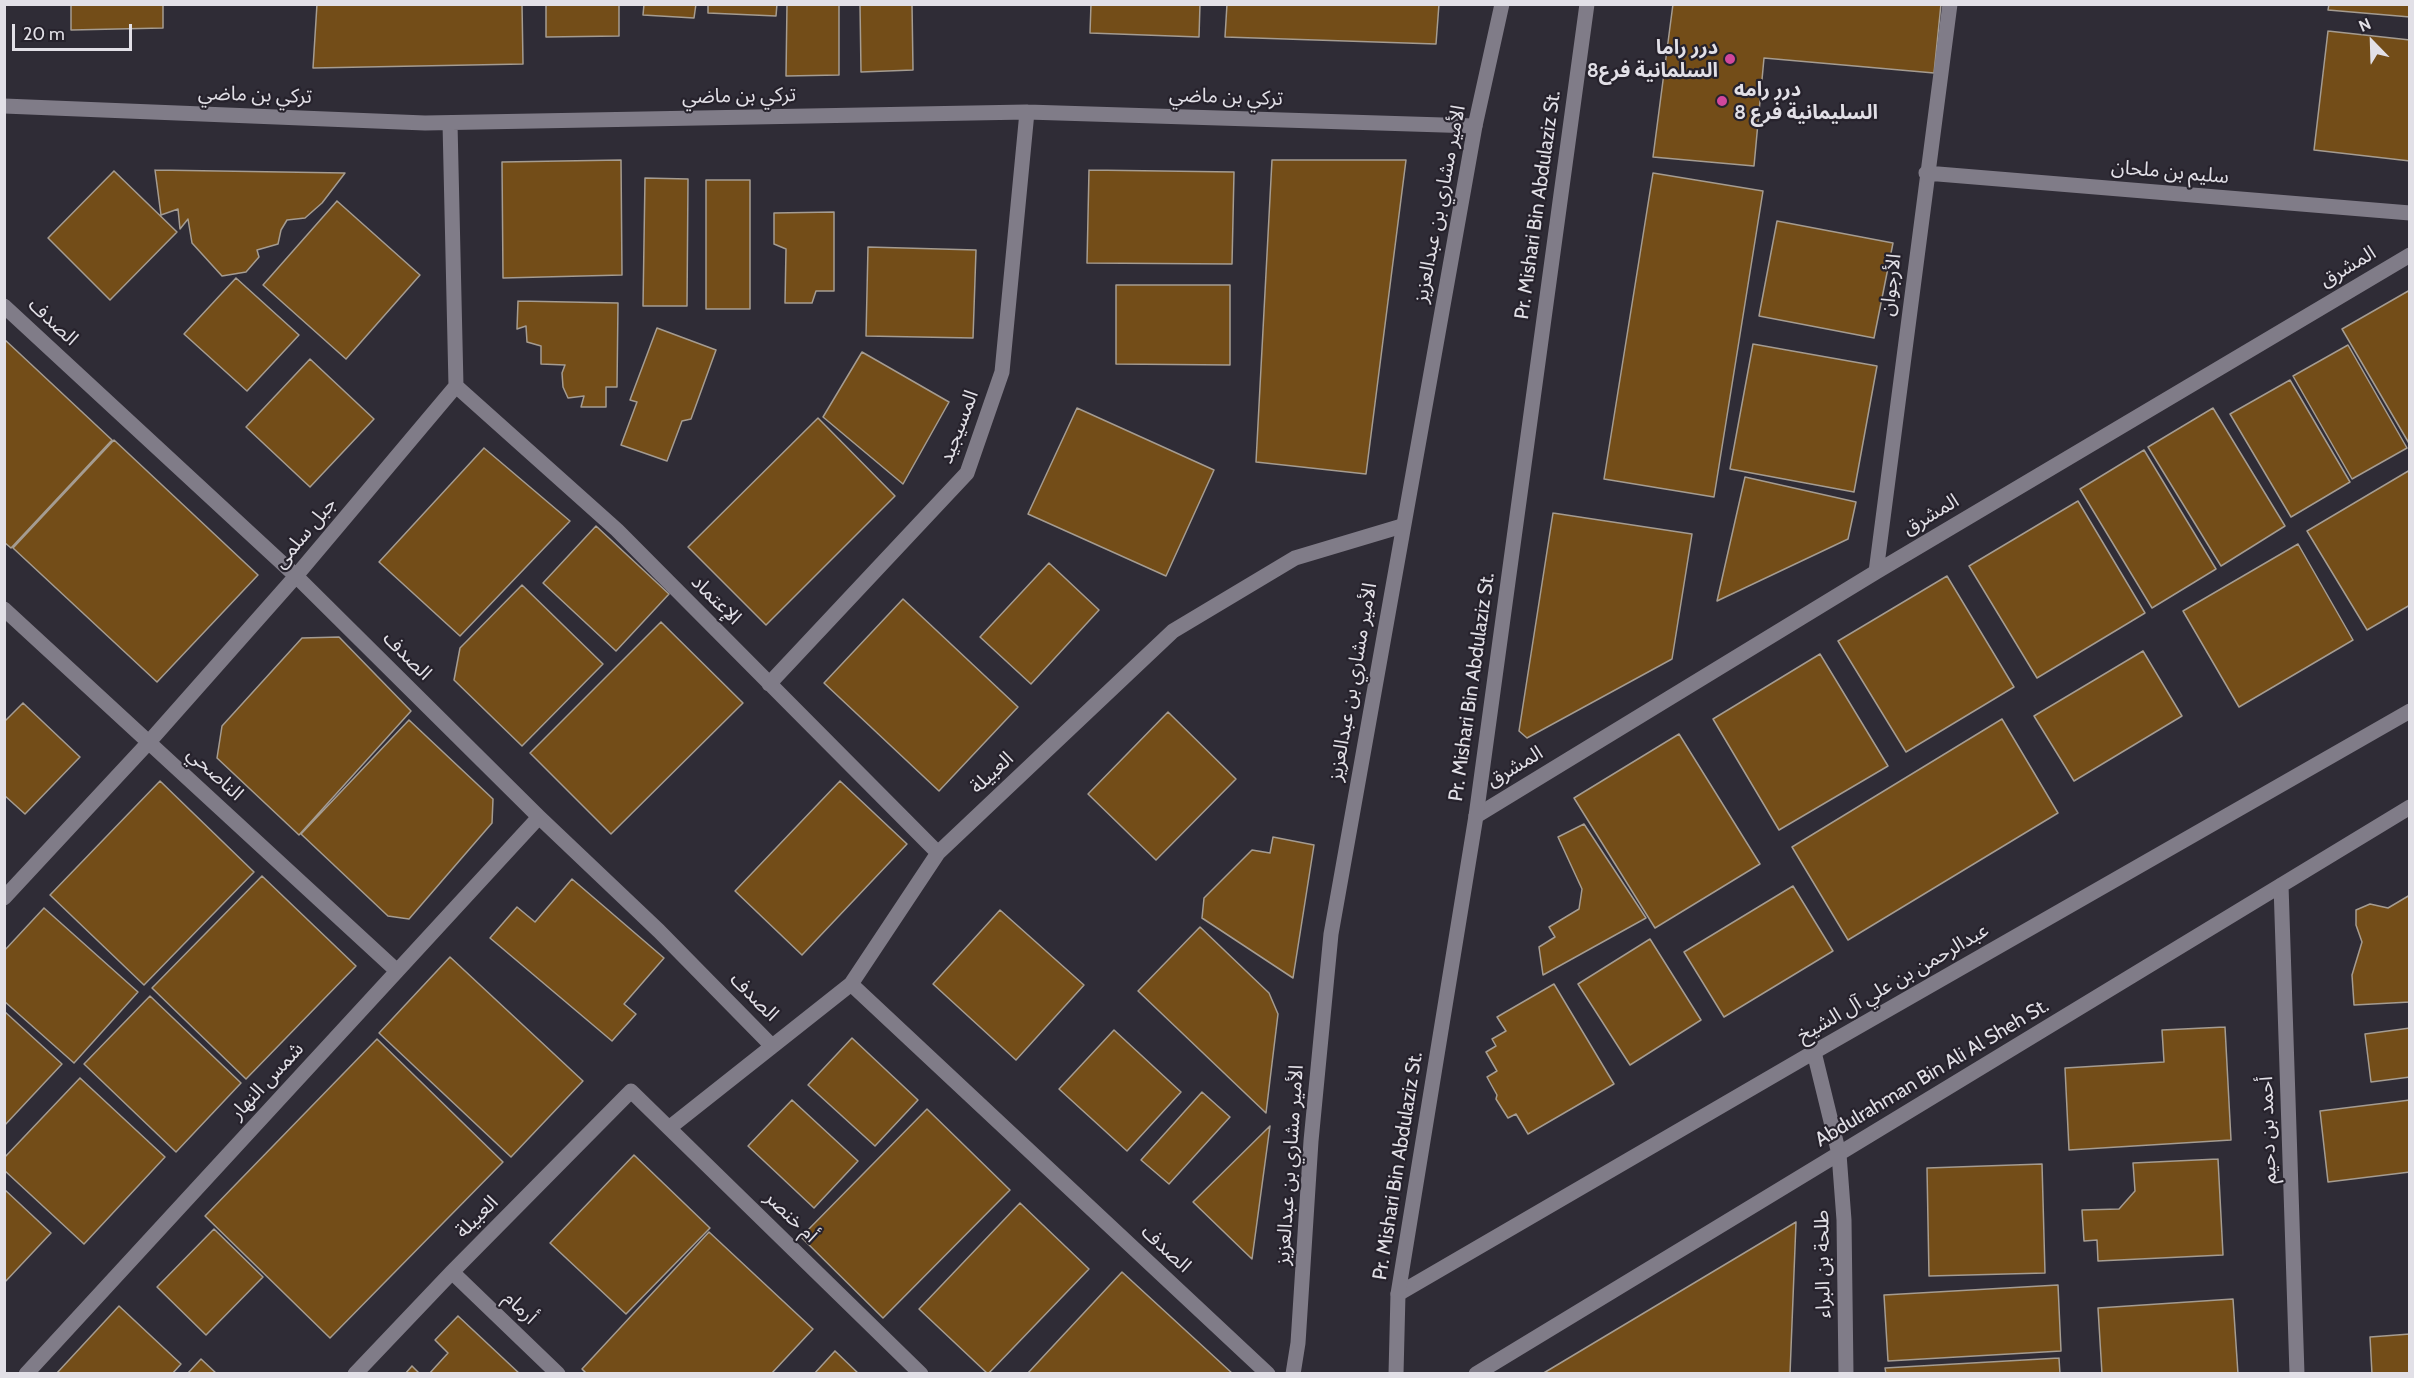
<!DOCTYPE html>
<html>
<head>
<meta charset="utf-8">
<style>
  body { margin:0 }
  #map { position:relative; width:2414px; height:1378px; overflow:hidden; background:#2f2c36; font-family:Cabin,sans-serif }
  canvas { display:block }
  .frame { position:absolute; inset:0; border:6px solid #e2e0e7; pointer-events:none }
  .north { position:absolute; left:2342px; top:12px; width:60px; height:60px; -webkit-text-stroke:4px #26222c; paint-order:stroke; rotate:337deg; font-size:16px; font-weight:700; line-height:24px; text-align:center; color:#e2e0e7 }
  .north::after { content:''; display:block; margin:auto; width:21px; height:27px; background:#e2e0e7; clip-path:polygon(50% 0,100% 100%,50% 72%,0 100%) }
  .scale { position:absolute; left:12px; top:24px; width:120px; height:27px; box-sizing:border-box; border:3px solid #e2e0e7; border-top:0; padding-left:8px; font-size:18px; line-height:21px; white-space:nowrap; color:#e2e0e7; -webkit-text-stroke:4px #26222c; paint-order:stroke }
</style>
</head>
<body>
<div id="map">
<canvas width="2414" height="1378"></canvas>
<div class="frame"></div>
<div class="north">N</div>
<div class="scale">20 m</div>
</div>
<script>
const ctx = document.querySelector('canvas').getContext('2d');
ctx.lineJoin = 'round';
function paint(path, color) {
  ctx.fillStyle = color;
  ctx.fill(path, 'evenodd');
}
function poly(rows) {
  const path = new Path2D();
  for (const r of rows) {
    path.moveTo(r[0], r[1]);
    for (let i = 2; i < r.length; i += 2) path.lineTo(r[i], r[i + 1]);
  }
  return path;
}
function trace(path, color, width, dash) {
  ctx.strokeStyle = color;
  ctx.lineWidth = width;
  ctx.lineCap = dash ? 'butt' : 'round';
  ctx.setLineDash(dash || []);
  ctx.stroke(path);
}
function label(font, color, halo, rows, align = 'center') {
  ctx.font = font + ' Cabin,"Noto Sans Arabic",sans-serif';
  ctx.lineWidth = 4.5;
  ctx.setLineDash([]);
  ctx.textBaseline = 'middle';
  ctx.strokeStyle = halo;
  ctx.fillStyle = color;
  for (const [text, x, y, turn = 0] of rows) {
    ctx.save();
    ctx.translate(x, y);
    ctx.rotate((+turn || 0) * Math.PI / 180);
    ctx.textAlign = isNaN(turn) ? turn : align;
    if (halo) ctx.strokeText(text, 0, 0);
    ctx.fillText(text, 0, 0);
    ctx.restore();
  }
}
const building = poly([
  [71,4,163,4,163,28,71,30,71,4],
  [317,4,522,4,523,64,313,68,317,4],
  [546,4,619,4,619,36,546,37,546,4],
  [644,4,696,4,694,18,643,15,644,4],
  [708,4,777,4,776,16,708,13,708,4],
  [787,4,839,4,839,75,786,76,787,4],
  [860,4,912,4,913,70,861,72,860,4],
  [1091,4,1200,4,1199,37,1090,33,1091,4],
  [1227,4,1439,4,1436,44,1225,37,1227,4],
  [1673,4,1941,4,1934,73,1764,58,1754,166,1653,157,1673,4],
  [2329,4,2410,4,2410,17,2328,10,2329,4],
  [2328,31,2410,40,2410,161,2314,150,2328,31],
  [621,160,622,275,503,278,502,162,621,160],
  [1272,160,1406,160,1366,474,1256,462,1272,160],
  [155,170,345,173,322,203,305,218,287,220,281,230,278,244,257,250,259,257,246,272,222,276,192,243,188,219,180,229,178,209,161,215,155,170],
  [1089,170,1234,172,1232,264,1087,263,1089,170],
  [114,171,177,232,110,300,48,238,114,171],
  [1653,173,1763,191,1714,497,1604,479,1653,173],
  [645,178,688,179,687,306,643,306,645,178],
  [706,180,750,180,750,309,706,309,706,180],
  [337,201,420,275,346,359,263,285,337,201],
  [834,212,834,291,816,291,812,303,785,303,786,249,774,244,774,213,834,212],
  [1777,221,1893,243,1874,338,1759,316,1777,221],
  [868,247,976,250,973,338,866,336,868,247],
  [236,278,299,335,247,391,184,334,236,278],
  [1116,285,1230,285,1230,365,1116,364,1116,285],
  [2410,290,2410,445,2342,329,2410,290],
  [518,301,618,303,617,387,606,387,606,407,581,407,584,396,568,398,563,387,562,373,565,365,541,364,541,346,527,342,526,326,517,329,518,301],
  [657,328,716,350,691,419,682,421,667,461,621,445,637,402,630,400,657,328],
  [4,339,112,440,11,548,4,542,4,339],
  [1753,344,1877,366,1854,492,1730,469,1753,344],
  [2348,345,2407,448,2352,479,2293,376,2348,345],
  [862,352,949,402,903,484,823,417,862,352],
  [310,359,374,419,310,487,246,427,310,359],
  [2290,380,2350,482,2291,517,2230,414,2290,380],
  [1077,408,1214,470,1166,576,1028,514,1077,408],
  [2213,408,2285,526,2221,566,2148,447,2213,408],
  [818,418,895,496,766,625,688,547,818,418],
  [114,440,258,575,157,682,13,548,114,440],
  [484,448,570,521,460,636,379,562,484,448],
  [2144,450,2216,569,2152,608,2080,489,2144,450],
  [2410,470,2410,605,2367,630,2307,531,2410,470],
  [1745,477,1856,502,1848,539,1717,601,1745,477],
  [2078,501,2145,613,2037,678,1969,566,2078,501],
  [1553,513,1692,534,1672,659,1527,738,1519,731,1553,513],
  [596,526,669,594,616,651,543,583,596,526],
  [2298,544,2353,640,2239,707,2183,611,2298,544],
  [1049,563,1099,610,1031,684,980,637,1049,563],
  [1947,576,2014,687,1906,752,1838,641,1947,576],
  [522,585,603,664,522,746,454,680,460,648,522,585],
  [903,599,1018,707,939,791,824,683,903,599],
  [661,622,743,703,611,834,530,753,661,622],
  [339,637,411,711,299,835,217,758,222,726,302,638,339,637],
  [2143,651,2182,716,2074,781,2034,716,2143,651],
  [1820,654,1888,766,1779,830,1713,719,1820,654],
  [23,703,80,757,25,814,4,795,4,722,23,703],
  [1168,712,1236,779,1156,860,1088,794,1168,712],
  [2002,719,2058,813,1848,940,1792,847,2002,719],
  [409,720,493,799,492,823,409,919,388,916,301,834,409,720],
  [1679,734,1760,864,1655,928,1574,798,1679,734],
  [160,781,254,872,144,985,50,895,160,781],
  [840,781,907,844,802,955,735,891,840,781],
  [1584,824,1646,918,1543,975,1539,947,1555,937,1549,927,1579,909,1582,889,1558,837,1584,824],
  [1273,837,1314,845,1293,978,1202,918,1204,898,1252,850,1270,853,1273,837],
  [262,876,356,966,246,1079,152,988,262,876],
  [572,879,664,958,624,1004,636,1014,612,1041,490,938,517,907,535,922,572,879],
  [1793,886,1833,951,1724,1017,1684,952,1793,886],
  [2410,895,2410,1002,2354,1005,2352,975,2362,942,2356,925,2356,910,2370,904,2388,908,2410,895],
  [44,908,138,992,74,1063,4,1001,4,951,44,908],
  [1000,910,1084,985,1016,1060,933,984,1000,910],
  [1200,927,1269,993,1278,1014,1266,1113,1138,991,1200,927],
  [1650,939,1701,1020,1630,1065,1578,984,1650,939],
  [450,957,583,1081,511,1157,379,1033,450,957],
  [1554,984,1614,1084,1528,1134,1516,1114,1508,1118,1496,1099,1497,1095,1487,1077,1497,1071,1486,1052,1496,1046,1492,1039,1506,1031,1497,1017,1554,984],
  [150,996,241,1083,176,1152,84,1064,150,996],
  [4,1011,62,1064,4,1126,4,1011],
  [2225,1027,2231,1140,2069,1150,2065,1068,2164,1062,2162,1030,2225,1027],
  [2410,1028,2410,1077,2371,1082,2365,1034,2410,1028],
  [1114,1030,1181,1092,1127,1151,1059,1089,1114,1030],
  [852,1038,918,1100,875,1146,808,1085,852,1038],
  [377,1039,503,1162,330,1338,205,1216,377,1039],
  [80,1078,165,1157,84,1244,4,1170,4,1158,80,1078],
  [1202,1092,1230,1117,1169,1184,1141,1160,1202,1092],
  [792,1100,858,1161,814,1208,748,1146,792,1100],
  [2410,1100,2410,1172,2328,1182,2320,1111,2410,1100],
  [927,1109,1010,1190,883,1318,801,1237,927,1109],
  [1270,1126,1252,1259,1193,1202,1270,1126],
  [634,1155,710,1228,626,1314,550,1243,634,1155],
  [2218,1159,2223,1255,2098,1261,2097,1240,2084,1241,2082,1210,2119,1209,2135,1191,2133,1163,2218,1159],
  [2042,1164,2045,1273,1929,1276,1927,1168,2042,1164],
  [4,1189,51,1233,4,1283,4,1189],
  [1020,1203,1089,1269,988,1374,919,1309,1020,1203],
  [1796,1222,1790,1374,1542,1374,1796,1222],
  [214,1229,263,1277,206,1335,157,1287,214,1229],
  [709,1232,813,1329,771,1374,587,1374,582,1369,709,1232],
  [1122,1272,1233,1374,1027,1374,1122,1272],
  [2058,1285,2061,1351,1888,1361,1884,1295,2058,1285],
  [2233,1299,2238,1374,2102,1374,2098,1308,2233,1299],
  [119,1306,181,1364,172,1374,56,1374,119,1306],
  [458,1316,520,1374,429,1374,448,1353,435,1340,458,1316],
  [2410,1334,2410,1374,2372,1374,2370,1337,2410,1334],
  [835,1351,859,1374,814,1374,835,1351],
  [2059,1358,2060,1374,1886,1374,1885,1368,2059,1358],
  [201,1359,217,1374,187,1374,201,1359],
  [412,1366,420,1374,405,1374,412,1366]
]);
const minor = poly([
  [4,106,425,123,1027,112,1475,126],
  [1926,173,2410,213],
  [4,306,296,576,539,817,659,931,771,1045],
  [456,386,617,530,938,853],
  [1876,572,1950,4],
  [4,609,397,971],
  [769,684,967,473,1002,372,1027,112],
  [1476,816,1876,572,2410,255],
  [2281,885,2297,1374],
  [4,898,149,742,296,576,456,386,450,123],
  [851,984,1268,1374],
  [1814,1052,1839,1154,1844,1220,1846,1374],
  [669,1128,851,984,938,853,1173,631,1295,558,1402,526],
  [452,1272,558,1374],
  [1398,1294,1814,1052,2410,711],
  [26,1374,539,817],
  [355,1374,452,1272,631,1091,921,1374],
  [1476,1374,2410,807]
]);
const tertiary = poly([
  [1293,1374,1298,1343,1311,1141,1331,934,1475,126,1502,4],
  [1396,1374,1398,1294,1476,816,1587,4]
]);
const markers = [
  [1730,59,6,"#d1479c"],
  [1722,101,6,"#d1479c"]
];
const poiNames = [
  ["درر راما",1718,48],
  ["السلمانية فرع8",1718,71],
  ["درر رامه",1734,90,"left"],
  ["السليمانية فرع 8",1734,113,"left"]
];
const streetNames = [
  ["تركي بن ماضي",255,95,2],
  ["تركي بن ماضي",739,96,-1],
  ["تركي بن ماضي",1226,97,2],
  ["سليم بن ملحان",2170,172,5],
  ["الأمير مشاري بن عبدالعزيز",1440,204,-79],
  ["Pr. Mishari Bin Abdulaziz St.",1538,205,-82],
  ["المشرق",2348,267,-31],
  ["الأرجوان",1891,285,-83],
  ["الصدف",53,322,43],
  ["المسيجيد",959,427,-69],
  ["المشرق",1931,515,-31],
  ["جبل سلمى",305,533,-50],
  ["الإعتماد",716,600,45],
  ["الصدف",407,656,45],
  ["الأمير مشاري بن عبدالعزيز",1353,682,-80],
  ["Pr. Mishari Bin Abdulaziz St.",1472,687,-82],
  ["المشرق",1515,767,-31],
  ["العبيلة",992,773,-43],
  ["الناصحي",215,774,43],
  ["عبدالرحمن بن علي آل الشيخ",1893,983,-30],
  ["الصدف",754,997,45],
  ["Abdulrahman Bin Ali Al Sheh St.",1932,1073,-31],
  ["شمس النهار",267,1081,-47],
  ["أحمد بن دحيم",2268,1130,-92],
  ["الأمير مشاري بن عبدالعزيز",1290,1165,-86],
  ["Pr. Mishari Bin Abdulaziz St.",1398,1166,-81],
  ["العبيلة",477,1217,-45],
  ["أم خنصر",791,1217,44],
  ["الصدف",1166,1249,43],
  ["طلحة بن البراء",1823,1264,-91],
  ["أرمام",520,1308,44]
];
paint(building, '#734d18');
trace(building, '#a59c91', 1.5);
trace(minor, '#807c88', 15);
trace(tertiary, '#807c88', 15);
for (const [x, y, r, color] of markers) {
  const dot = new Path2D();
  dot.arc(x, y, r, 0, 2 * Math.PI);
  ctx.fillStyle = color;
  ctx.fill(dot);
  trace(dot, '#26222c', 2);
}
label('bold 20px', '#e2e0e7', '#26222c', poiNames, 'right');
label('20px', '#e2e0e7', '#26222c', streetNames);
</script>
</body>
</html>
